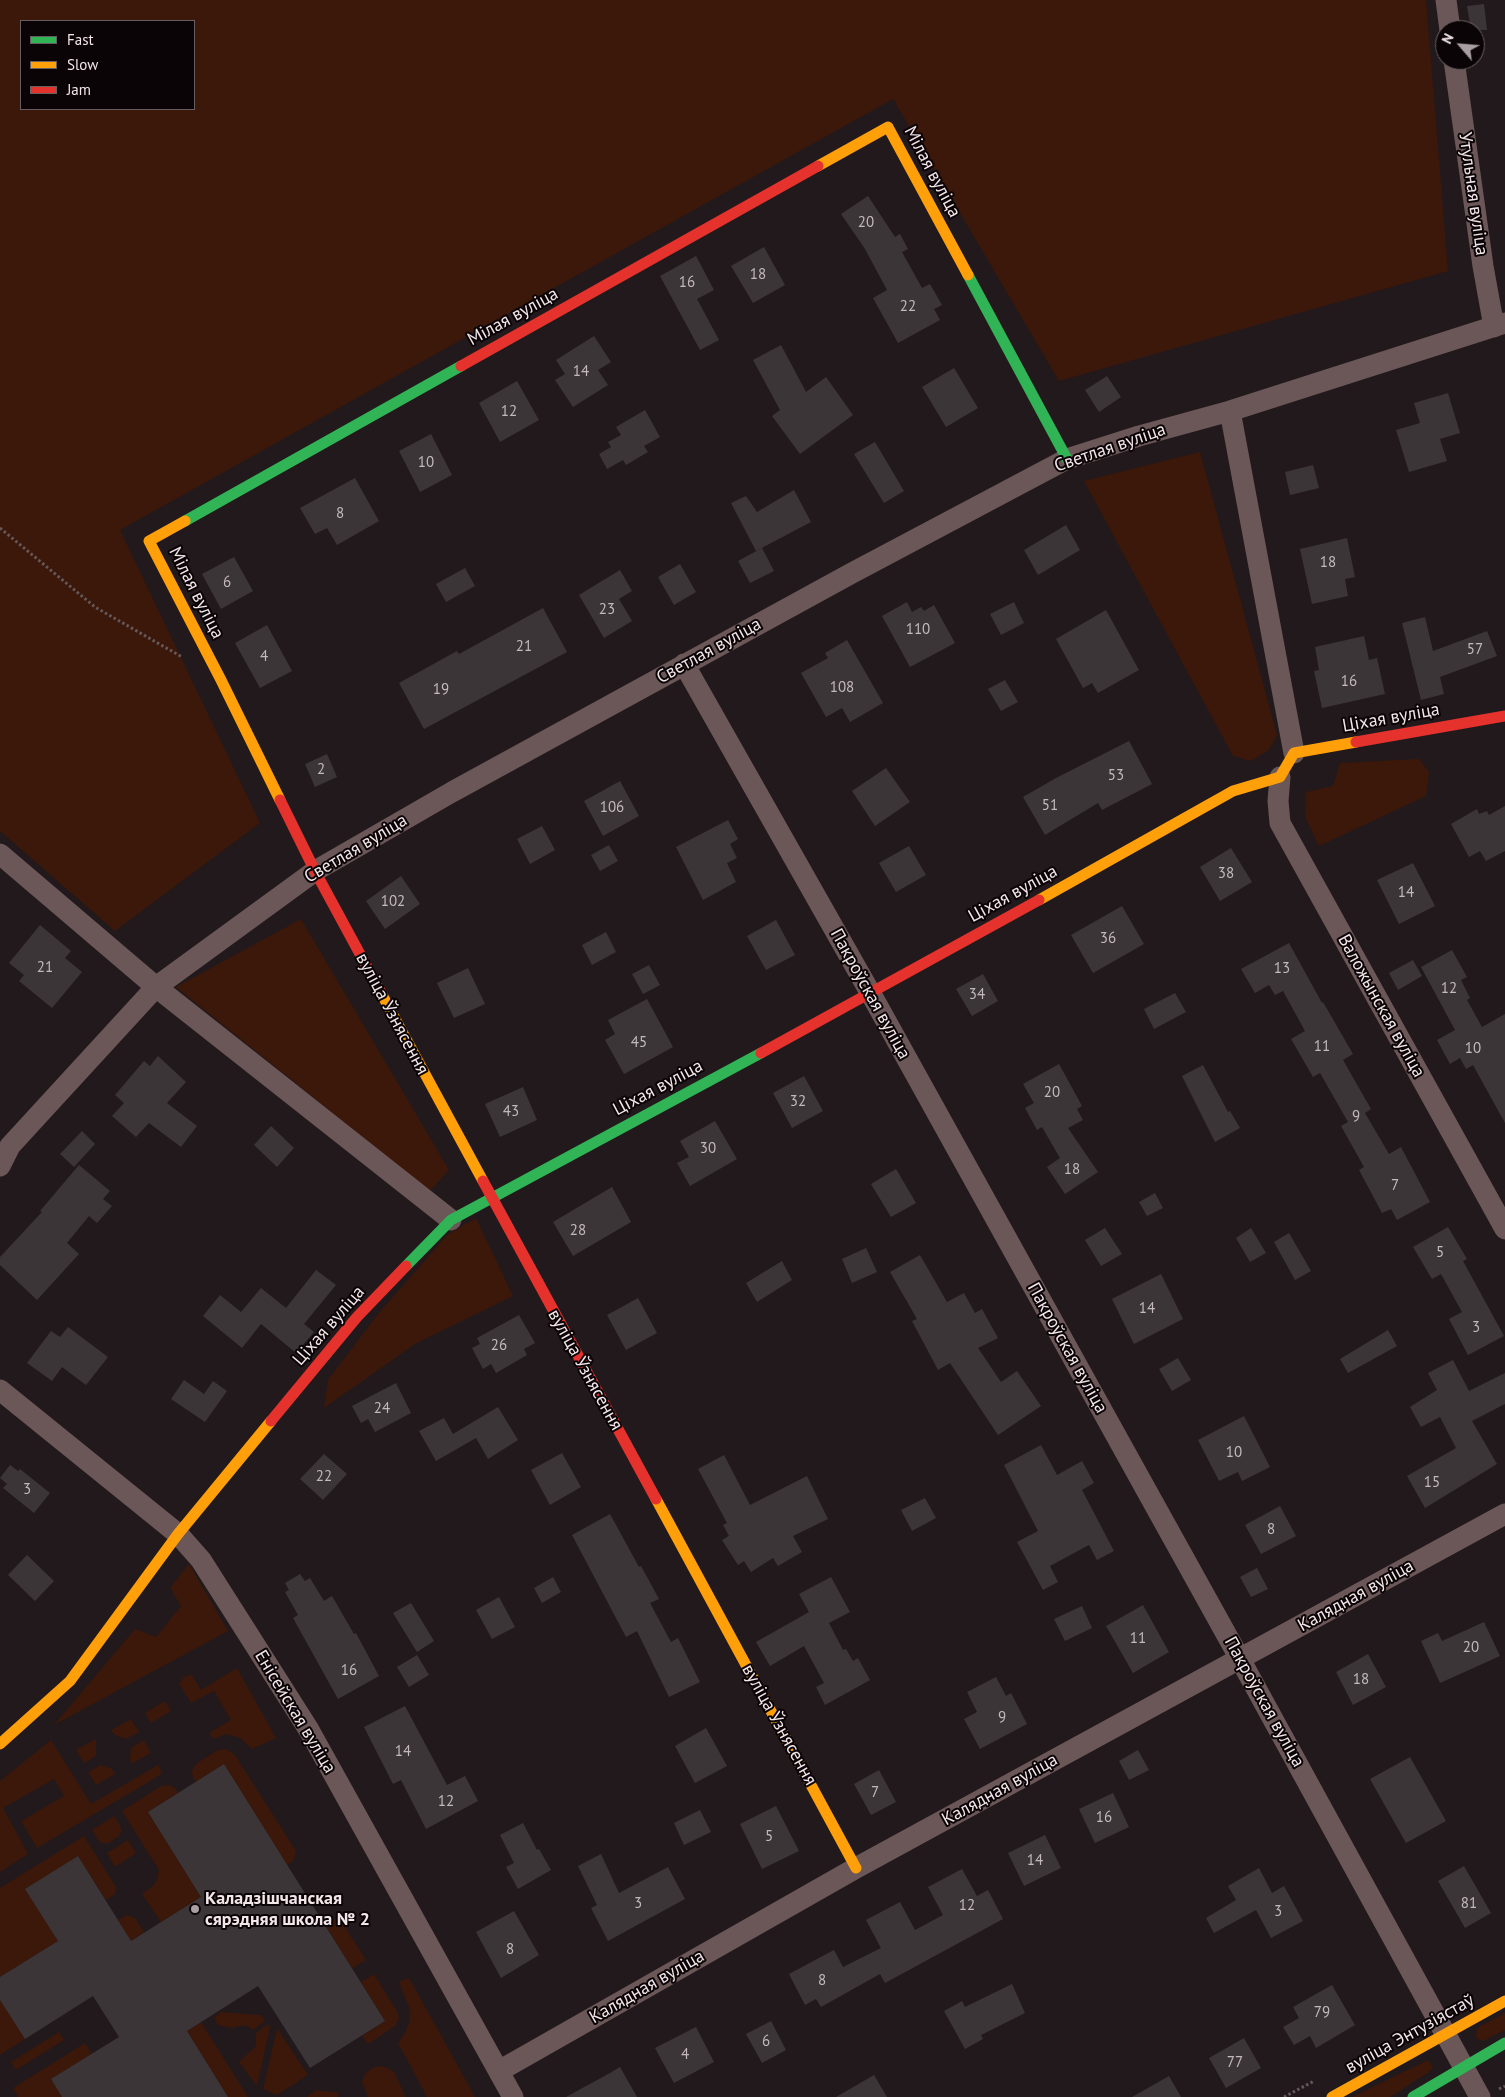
<!DOCTYPE html>
<html>
<head>
<meta charset="utf-8">
<style>
  body { margin:0 }
  #map { position:relative; width:1505px; height:2097px; overflow:hidden; background:#22191c; font-family:"PT Sans",sans-serif }
  canvas { display:block }
  .legend { position:absolute; left:20px; top:20px; width:175px; height:90px; box-sizing:border-box; background:#0a0406; border:1px solid #675e61; margin:0; padding:6px 9px; list-style:none; font-size:15px; color:#f2e6e9 }
  .legend li { display:flex; align-items:center; gap:10px; height:25px }
  .legend b { width:25px; border:1px solid #675e61 }
  .north { position:absolute; left:1435px; top:20px; width:50px; height:50px; box-sizing:border-box; background:#0a0406; border:1px solid #675e61; border-radius:50%; rotate:297deg; font-size:14px; font-weight:700; line-height:20px; text-align:center; color:#f2e6e9 }
  .north::after { content:''; display:block; margin:auto; width:18px; height:22px; background:#a99ea1; clip-path:polygon(50% 0,100% 100%,50% 72%,0 100%) }
</style>
</head>
<body>
<div id="map">
<canvas width="1505" height="2097"></canvas>
<ul class="legend">
<li><b style="height:6px;background:#30b455"></b>Fast</li>
<li><b style="height:6px;background:#ff9f0a"></b>Slow</li>
<li><b style="height:6px;background:#e5322d"></b>Jam</li>
</ul>
<div class="north">N</div>
</div>
<script>
const ctx = document.querySelector('canvas').getContext('2d');
ctx.lineJoin = 'round';
function paint(path, color) {
  ctx.fillStyle = color;
  ctx.fill(path, 'evenodd');
}
function poly(rows) {
  const path = new Path2D();
  for (const r of rows) {
    path.moveTo(r[0], r[1]);
    for (let i = 2; i < r.length; i += 2) path.lineTo(r[i], r[i + 1]);
  }
  return path;
}
function trace(path, color, width, dash) {
  ctx.strokeStyle = color;
  ctx.lineWidth = width;
  ctx.lineCap = dash ? 'butt' : 'round';
  ctx.setLineDash(dash || []);
  ctx.stroke(path);
}
function label(font, color, halo, rows, align = 'center') {
  ctx.font = font + ' "PT Sans",sans-serif';
  ctx.lineWidth = 4;
  ctx.setLineDash([]);
  ctx.textBaseline = 'middle';
  ctx.strokeStyle = halo;
  ctx.fillStyle = color;
  for (const [text, x, y, turn = 0] of rows) {
    ctx.save();
    ctx.translate(x, y);
    ctx.rotate((+turn || 0) * Math.PI / 180);
    ctx.textAlign = isNaN(turn) ? turn : align;
    if (halo) ctx.strokeText(text, 0, 0);
    ctx.fillText(text, 0, 0);
    ctx.restore();
  }
}
const green = poly([
  [0,0,1426,0,1448,271,1059,381,893,99,120,530,260,823,115,931,0,831],
  [21,21,194,21,194,109,21,109],
  [1200,452,1277,735,1269,750,1251,761,1233,756,1084,481],
  [1419,759,1429,772,1426,796,1319,846,1305,817,1306,792,1333,786,1340,763],
  [301,919,449,1170,430,1191,176,987],
  [476,1218,513,1296,415,1344,324,1408,328,1380,378,1314,447,1235],
  [189,1564,228,1631,54,1725,135,1629,156,1637,181,1606,170,1588],
  [237,1668,276,1738,252,1749,240,1738,226,1734,213,1739,209,1733,231,1720,214,1691,191,1703,179,1683,184,1677,192,1675,201,1690],
  [165,1701,171,1711,151,1723,145,1713],
  [131,1719,139,1732,126,1739,115,1735,111,1730],
  [96,1739,96,1756,84,1763,76,1750],
  [51,1740,91,1804,158,1765,162,1774,37,1848,21,1821,64,1796,54,1779,3,1808,28,1854,0,1872,0,1781],
  [144,1740,151,1753,131,1764,130,1759,131,1748],
  [226,1749,235,1755,296,1851,294,1860,287,1865,224,1764,196,1782,193,1777,192,1771,196,1764,218,1750],
  [101,1765,112,1769,115,1774,96,1785,88,1772],
  [169,1785,175,1788,178,1793,148,1812,201,1897,161,1922,142,1894,153,1886,157,1880,159,1870,122,1811,161,1786],
  [114,1816,122,1829,119,1836,109,1843,100,1843,92,1830],
  [84,1836,116,1887,115,1894,106,1900,78,1856,26,1889,58,1941,0,1977,0,1888],
  [128,1840,136,1853,115,1867,107,1853],
  [127,1915,135,1918,144,1932,131,1941,118,1920],
  [333,1920,341,1921,366,1960,352,1968,324,1923],
  [374,1974,398,2013,399,2018,395,2026,368,2044,362,2036,385,2021,361,1982],
  [409,1978,428,2012,475,2097,427,2097,398,2043,405,2033,409,2022,410,2010,399,1982],
  [0,2000,25,2039,0,2055],
  [221,2012,261,2015,265,2021,253,2030,245,2025,233,2028,218,2025,214,2018],
  [1505,2013,1505,2030,1483,2041,1476,2038,1477,2028],
  [201,2022,248,2097,228,2097,187,2031],
  [268,2024,270,2027,257,2086,239,2062,256,2046,256,2033],
  [277,2028,308,2075,277,2095,263,2089],
  [59,2032,64,2040,16,2070,11,2062],
  [85,2043,92,2054,51,2079,62,2097,18,2097,13,2088],
  [1428,2060,1433,2067,1429,2072,1390,2097,1352,2097],
  [380,2066,388,2068,394,2072,406,2097,368,2097,362,2081,365,2074,372,2068],
  [316,2090,339,2093,338,2097,307,2097]
]);
const building = poly([
  [1484,4,1487,30,1471,30,1467,6],
  [868,196,895,237,900,234,908,249,902,252,922,288,930,284,942,305,934,309,940,320,898,343,873,298,887,290,865,249,841,214],
  [764,247,785,285,753,303,731,266],
  [696,256,714,290,697,299,719,340,700,350,660,276],
  [594,336,611,362,598,370,608,385,573,407,555,380,565,374,556,360],
  [781,345,806,392,826,377,853,415,800,454,772,416,780,410,753,360],
  [954,368,978,408,946,427,922,387],
  [1107,376,1121,397,1099,412,1085,390],
  [517,381,539,420,500,442,479,403],
  [1448,393,1460,433,1440,439,1447,461,1409,472,1396,430,1420,423,1414,403],
  [645,410,660,437,644,446,648,452,626,465,623,460,607,469,599,454,611,447,608,442,621,435,616,427],
  [431,434,452,475,420,492,399,451],
  [875,442,904,491,884,503,854,454],
  [1313,465,1319,488,1290,495,1285,472],
  [355,478,379,521,337,545,327,528,315,534,300,508],
  [794,490,811,522,756,551,731,503,746,496,757,512],
  [1066,525,1080,550,1038,575,1024,550],
  [1347,538,1355,577,1345,579,1348,596,1312,604,1300,549],
  [762,548,774,571,750,583,738,561],
  [234,557,253,591,221,609,202,574],
  [680,564,696,592,674,605,658,577],
  [465,568,475,586,446,602,436,584],
  [620,570,632,591,619,599,632,621,604,638,579,595],
  [907,602,912,612,921,607,924,611,934,605,955,643,910,667,882,616],
  [1014,602,1024,623,1001,635,990,614],
  [543,608,567,652,424,729,399,683,457,651,459,654],
  [1106,610,1139,670,1098,693,1092,683,1083,688,1056,639],
  [1425,617,1433,651,1487,631,1497,656,1440,677,1444,694,1421,700,1402,623],
  [267,625,292,671,260,688,235,643],
  [1364,636,1369,660,1377,658,1385,694,1322,708,1314,671,1319,670,1315,647],
  [847,640,883,703,850,722,842,708,826,717,801,673,828,658,825,653],
  [1005,680,1018,702,1001,711,988,689],
  [1129,741,1152,784,1102,810,1098,803,1045,835,1023,797,1056,778],
  [327,754,337,777,315,787,305,764],
  [886,768,910,802,875,826,852,791],
  [620,781,639,816,603,836,584,801],
  [1505,806,1505,851,1486,861,1480,851,1469,857,1451,824,1477,809,1479,814,1487,811,1489,815],
  [728,820,738,839,730,844,737,858,727,863,736,882,703,900,676,847],
  [542,826,555,850,530,864,517,839],
  [609,845,618,861,600,871,591,855],
  [909,846,926,875,896,892,879,863],
  [1231,848,1252,882,1220,901,1200,867],
  [1413,863,1435,906,1399,924,1377,880],
  [401,876,420,904,385,929,366,901],
  [1122,906,1144,944,1093,973,1071,935],
  [776,920,795,955,766,970,747,936],
  [40,925,71,951,65,958,82,972,52,1008,19,981,24,975,9,963],
  [606,932,616,952,592,965,582,945],
  [1289,943,1322,1003,1323,1002,1353,1054,1343,1060,1371,1109,1365,1113,1389,1154,1401,1147,1430,1202,1397,1220,1391,1209,1382,1213,1359,1170,1364,1167,1341,1126,1348,1122,1320,1073,1313,1077,1291,1039,1305,1031,1283,991,1275,995,1269,985,1255,993,1241,969],
  [1452,950,1467,977,1461,980,1470,998,1467,1000,1482,1027,1505,1014,1505,1123,1473,1065,1466,1069,1460,1058,1450,1064,1437,1040,1455,1030,1421,967],
  [1413,960,1422,976,1398,990,1389,973],
  [649,965,660,985,643,994,632,974],
  [468,968,485,1004,454,1018,437,983],
  [983,974,998,1001,972,1016,956,989],
  [1175,993,1186,1012,1154,1029,1144,1009],
  [647,999,673,1047,624,1074,605,1040,615,1034,608,1020],
  [158,1056,186,1082,167,1103,197,1126,181,1147,149,1123,136,1137,112,1116,124,1103,115,1095,144,1061,150,1066],
  [1059,1064,1082,1106,1077,1109,1083,1120,1068,1128,1098,1172,1065,1194,1047,1167,1060,1158,1042,1127,1037,1130,1025,1108,1034,1103,1023,1084],
  [1203,1065,1228,1112,1230,1111,1240,1128,1215,1142,1182,1076],
  [804,1076,823,1111,792,1128,773,1093],
  [523,1087,537,1120,500,1137,485,1104],
  [715,1121,737,1159,690,1186,677,1163,689,1157,680,1141],
  [271,1126,294,1148,277,1167,254,1145],
  [82,1131,95,1144,74,1167,60,1154],
  [79,1165,110,1191,103,1199,112,1206,97,1223,89,1216,67,1243,79,1254,37,1300,0,1265,0,1257,42,1212,40,1211],
  [896,1169,916,1203,891,1217,871,1184],
  [612,1187,631,1222,573,1256,553,1222],
  [1155,1193,1163,1208,1147,1216,1139,1202],
  [1448,1227,1467,1259,1463,1261,1504,1336,1468,1355,1449,1319,1462,1312,1441,1274,1432,1279,1413,1247],
  [1105,1228,1122,1254,1101,1266,1085,1240],
  [1251,1228,1266,1253,1250,1262,1236,1238],
  [1289,1233,1311,1271,1295,1280,1274,1242],
  [866,1248,877,1272,852,1283,842,1259],
  [920,1255,947,1302,964,1293,975,1313,982,1309,998,1338,978,1348,1001,1382,1017,1371,1041,1406,998,1435,950,1363,938,1370,912,1321,917,1319,890,1272],
  [782,1261,792,1280,757,1302,746,1283],
  [316,1270,336,1285,304,1324,314,1332,296,1353,261,1324,242,1348,203,1316,220,1295,241,1312,261,1288,286,1308],
  [1161,1274,1183,1319,1134,1344,1112,1299],
  [638,1298,657,1333,626,1350,607,1315],
  [519,1315,535,1343,524,1349,527,1355,496,1373,491,1364,483,1369,472,1348,480,1344,477,1338],
  [68,1327,108,1357,86,1385,62,1367,52,1381,27,1363,51,1331,60,1337],
  [1388,1330,1397,1346,1348,1373,1340,1359],
  [1178,1358,1191,1380,1172,1391,1159,1369],
  [1453,1360,1469,1391,1505,1373,1505,1404,1472,1421,1497,1464,1425,1508,1407,1476,1456,1448,1440,1417,1421,1427,1410,1407,1437,1390,1428,1373],
  [184,1380,204,1394,213,1381,227,1391,205,1422,171,1399],
  [396,1383,411,1413,375,1432,368,1419,361,1423,352,1406],
  [498,1407,518,1440,488,1459,476,1438,436,1461,419,1431,444,1418,453,1434],
  [1244,1416,1270,1467,1242,1481,1238,1472,1219,1481,1198,1440],
  [1041,1445,1057,1475,1082,1461,1094,1483,1082,1490,1114,1551,1097,1560,1089,1545,1050,1566,1058,1582,1043,1590,1017,1542,1038,1531,1004,1465],
  [562,1453,581,1487,550,1505,531,1470],
  [324,1454,347,1474,323,1500,300,1479],
  [724,1455,750,1505,807,1476,828,1519,793,1536,802,1552,778,1566,773,1558,751,1572,744,1561,738,1565,722,1540,729,1536,723,1525,727,1523,698,1469],
  [10,1465,18,1471,20,1469,50,1493,34,1513,3,1488,7,1484,0,1478],
  [925,1498,936,1518,912,1531,901,1510],
  [1280,1506,1296,1536,1261,1554,1245,1525],
  [610,1514,639,1567,641,1566,659,1599,650,1603,671,1642,678,1638,700,1682,669,1697,637,1631,626,1637,572,1535],
  [27,1555,54,1581,35,1601,8,1575],
  [1257,1568,1268,1589,1251,1597,1240,1577],
  [300,1574,305,1581,310,1578,324,1601,332,1596,354,1634,356,1633,379,1676,338,1699,293,1618,298,1615,285,1592,289,1590,285,1583],
  [553,1577,561,1592,542,1603,534,1588],
  [831,1577,850,1612,829,1623,843,1650,846,1649,853,1661,858,1658,870,1680,825,1705,816,1687,824,1683,804,1646,770,1666,756,1642,809,1612,799,1594],
  [499,1597,515,1627,492,1639,476,1610],
  [411,1603,434,1641,417,1652,393,1613],
  [1143,1605,1169,1652,1133,1673,1106,1626],
  [1082,1606,1092,1628,1065,1641,1054,1619],
  [1484,1622,1500,1656,1440,1683,1421,1641,1438,1633,1442,1641],
  [1368,1654,1386,1687,1353,1705,1336,1672],
  [417,1655,429,1675,409,1687,397,1667],
  [996,1677,1006,1696,1011,1693,1027,1724,980,1749,964,1719,977,1712,967,1692],
  [405,1706,447,1785,465,1776,478,1801,426,1829,401,1780,393,1784,364,1727],
  [706,1728,727,1766,695,1783,675,1746],
  [1138,1750,1149,1770,1129,1780,1119,1761],
  [1410,1757,1446,1821,1406,1843,1370,1779],
  [224,1764,385,2021,310,2068,258,1986,187,2031,228,2097,62,2097,51,2079,119,2037,93,1996,25,2039,0,2000,0,1977,58,1941,25,1889,78,1856,131,1941,201,1897,148,1812],
  [879,1770,896,1802,871,1815,854,1784],
  [1113,1793,1129,1827,1095,1843,1079,1809],
  [776,1806,799,1851,762,1869,740,1824],
  [700,1810,711,1832,684,1845,674,1823],
  [523,1823,537,1850,539,1849,551,1870,518,1889,506,1867,514,1863,500,1835],
  [1045,1835,1061,1868,1024,1886,1008,1853],
  [601,1854,619,1893,668,1867,685,1899,608,1941,591,1908,597,1905,578,1866],
  [1464,1866,1491,1913,1465,1928,1438,1881],
  [1259,1868,1272,1893,1284,1886,1303,1921,1271,1938,1256,1910,1214,1933,1206,1918,1236,1900,1228,1886],
  [962,1869,977,1896,988,1890,1003,1919,885,1983,880,1974,821,2007,816,1999,805,2005,789,1974,834,1950,843,1967,881,1948,866,1920,900,1902,915,1930,943,1915,928,1887],
  [514,1911,539,1955,501,1978,476,1932],
  [1012,1984,1025,2013,981,2035,983,2039,965,2049,944,2011,962,2001,965,2007],
  [1332,1985,1355,2025,1316,2048,1310,2036,1294,2045,1283,2027,1299,2018,1293,2007],
  [771,2021,786,2050,762,2063,746,2034],
  [696,2027,714,2062,674,2083,655,2048],
  [1244,2038,1261,2068,1226,2088,1209,2058],
  [620,2067,637,2097,566,2097,610,2073],
  [874,2075,887,2097,836,2097],
  [1169,2076,1181,2097,1132,2097]
]);
const path = poly([
  [0,528,95,607,182,657],
  [1499,2089,1505,2086],
  [1284,2097,1314,2081]
]);
const street = poly([
  [1446,0,1450,30],
  [1454,60,1483,266,1494,327],
  [1230,411,1294,753],
  [684,664,871,994,1240,1659,1480,2097],
  [1280,777,1278,801,1280,823,1505,1229],
  [0,854,156,987,451,1220],
  [0,1166,10,1146,156,987,315,871,452,792,852,573,1067,459,1139,436,1230,411,1505,323],
  [0,1390,178,1534,201,1560,309,1730,513,2097],
  [499,2071,856,1868,1505,1514]
]);
const fast = poly([
  [968,275,1067,459],
  [185,521,461,366],
  [406,1266,451,1220,761,1053],
  [1413,2097,1505,2043]
]);
const slow = poly([
  [818,166,888,127,968,275],
  [185,521,149,541,221,680,280,800],
  [1039,900,1233,791,1280,777,1294,753,1356,742],
  [380,991,483,1181],
  [656,1499,856,1868],
  [0,1744,70,1681,178,1534,271,1421],
  [1332,2097,1505,2001]
]);
const jam = poly([
  [461,366,818,166],
  [1356,742,1505,716],
  [280,800,315,871,380,991],
  [761,1053,1039,900],
  [483,1181,656,1499],
  [271,1421,357,1317,406,1266]
]);
const markers = [
  [195,1909,5,"#a99ea1"]
];
const numberNames = [
  ["20",866,223],
  ["18",758,275],
  ["16",687,283],
  ["22",908,307],
  ["14",581,372],
  ["12",509,412],
  ["10",426,463],
  ["8",340,514],
  ["18",1328,563],
  ["6",227,583],
  ["23",607,610],
  ["110",918,630],
  ["21",524,647],
  ["57",1475,650],
  ["4",264,657],
  ["16",1349,682],
  ["108",842,688],
  ["19",441,690],
  ["2",321,770],
  ["53",1116,776],
  ["51",1050,806],
  ["106",612,808],
  ["38",1226,874],
  ["14",1406,893],
  ["102",393,902],
  ["36",1108,939],
  ["21",45,968],
  ["13",1282,969],
  ["12",1449,989],
  ["34",977,995],
  ["45",639,1043],
  ["11",1322,1047],
  ["10",1473,1049],
  ["20",1052,1093],
  ["32",798,1102],
  ["43",511,1112],
  ["9",1356,1117],
  ["30",708,1149],
  ["18",1072,1170],
  ["7",1395,1186],
  ["28",578,1231],
  ["5",1440,1253],
  ["14",1147,1309],
  ["3",1476,1328],
  ["26",499,1346],
  ["24",382,1409],
  ["10",1234,1453],
  ["22",324,1477],
  ["15",1432,1483],
  ["3",27,1490],
  ["8",1271,1530],
  ["11",1138,1639],
  ["20",1471,1648],
  ["16",349,1671],
  ["18",1361,1680],
  ["9",1002,1718],
  ["14",403,1752],
  ["7",875,1793],
  ["12",446,1802],
  ["16",1104,1818],
  ["5",769,1837],
  ["14",1035,1861],
  ["3",638,1904],
  ["81",1469,1904],
  ["12",967,1906],
  ["3",1278,1912],
  ["8",510,1950],
  ["8",822,1981],
  ["79",1322,2013],
  ["6",766,2042],
  ["4",685,2055],
  ["77",1235,2063]
];
const streetNames = [
  ["Мілая вуліца",932,172,62],
  ["Утульная вуліца",1473,194,82],
  ["Мілая вуліца",513,317,-29],
  ["Светлая вуліца",1110,448,-19],
  ["Мілая вуліца",196,593,63],
  ["Светлая вуліца",709,651,-29],
  ["Ціхая вуліца",1391,718,-10],
  ["Светлая вуліца",356,849,-31],
  ["Ціхая вуліца",1013,894,-29],
  ["Пакроўская вуліца",870,994,61],
  ["Валожынская вуліца",1381,1006,61],
  ["вуліца Ўзнясення",392,1014,62],
  ["Ціхая вуліца",658,1088,-28],
  ["Ціхая вуліца",329,1326,-49],
  ["Пакроўская вуліца",1067,1348,61],
  ["вуліца Ўзнясення",585,1370,61],
  ["Калядная вуліца",1356,1596,-29],
  ["Пакроўская вуліца",1264,1702,61],
  ["Енісейская вуліца",295,1712,59],
  ["вуліца Ўзнясення",779,1725,61],
  ["Калядная вуліца",1000,1790,-29],
  ["Калядная вуліца",647,1987,-30],
  ["вуліца Энтузіястаў",1410,2034,-29]
];
const poiNames = [
  ["Каладзішчанская",205,1899],
  ["сярэдняя школа № 2",205,1920]
];
paint(green, '#3b180a');
paint(building, '#3c3538');
trace(path, '#665859', 3, [2.5, 2.5]);
trace(street, '#6b5758', 21);
trace(fast, '#30b455', 11);
trace(slow, '#ff9f0a', 11);
trace(jam, '#e5322d', 11);
for (const [x, y, r, color] of markers) {
  const dot = new Path2D();
  dot.arc(x, y, r, 0, 2 * Math.PI);
  ctx.fillStyle = color;
  ctx.fill(dot);
  trace(dot, '#0a0406', 2);
}
label('15px', '#c4babd', null, numberNames);
label('18px', '#f2e6e9', '#0a0406', streetNames);
label('bold 18px', '#f2e6e9', '#0a0406', poiNames, 'left');
</script>
</body>
</html>
